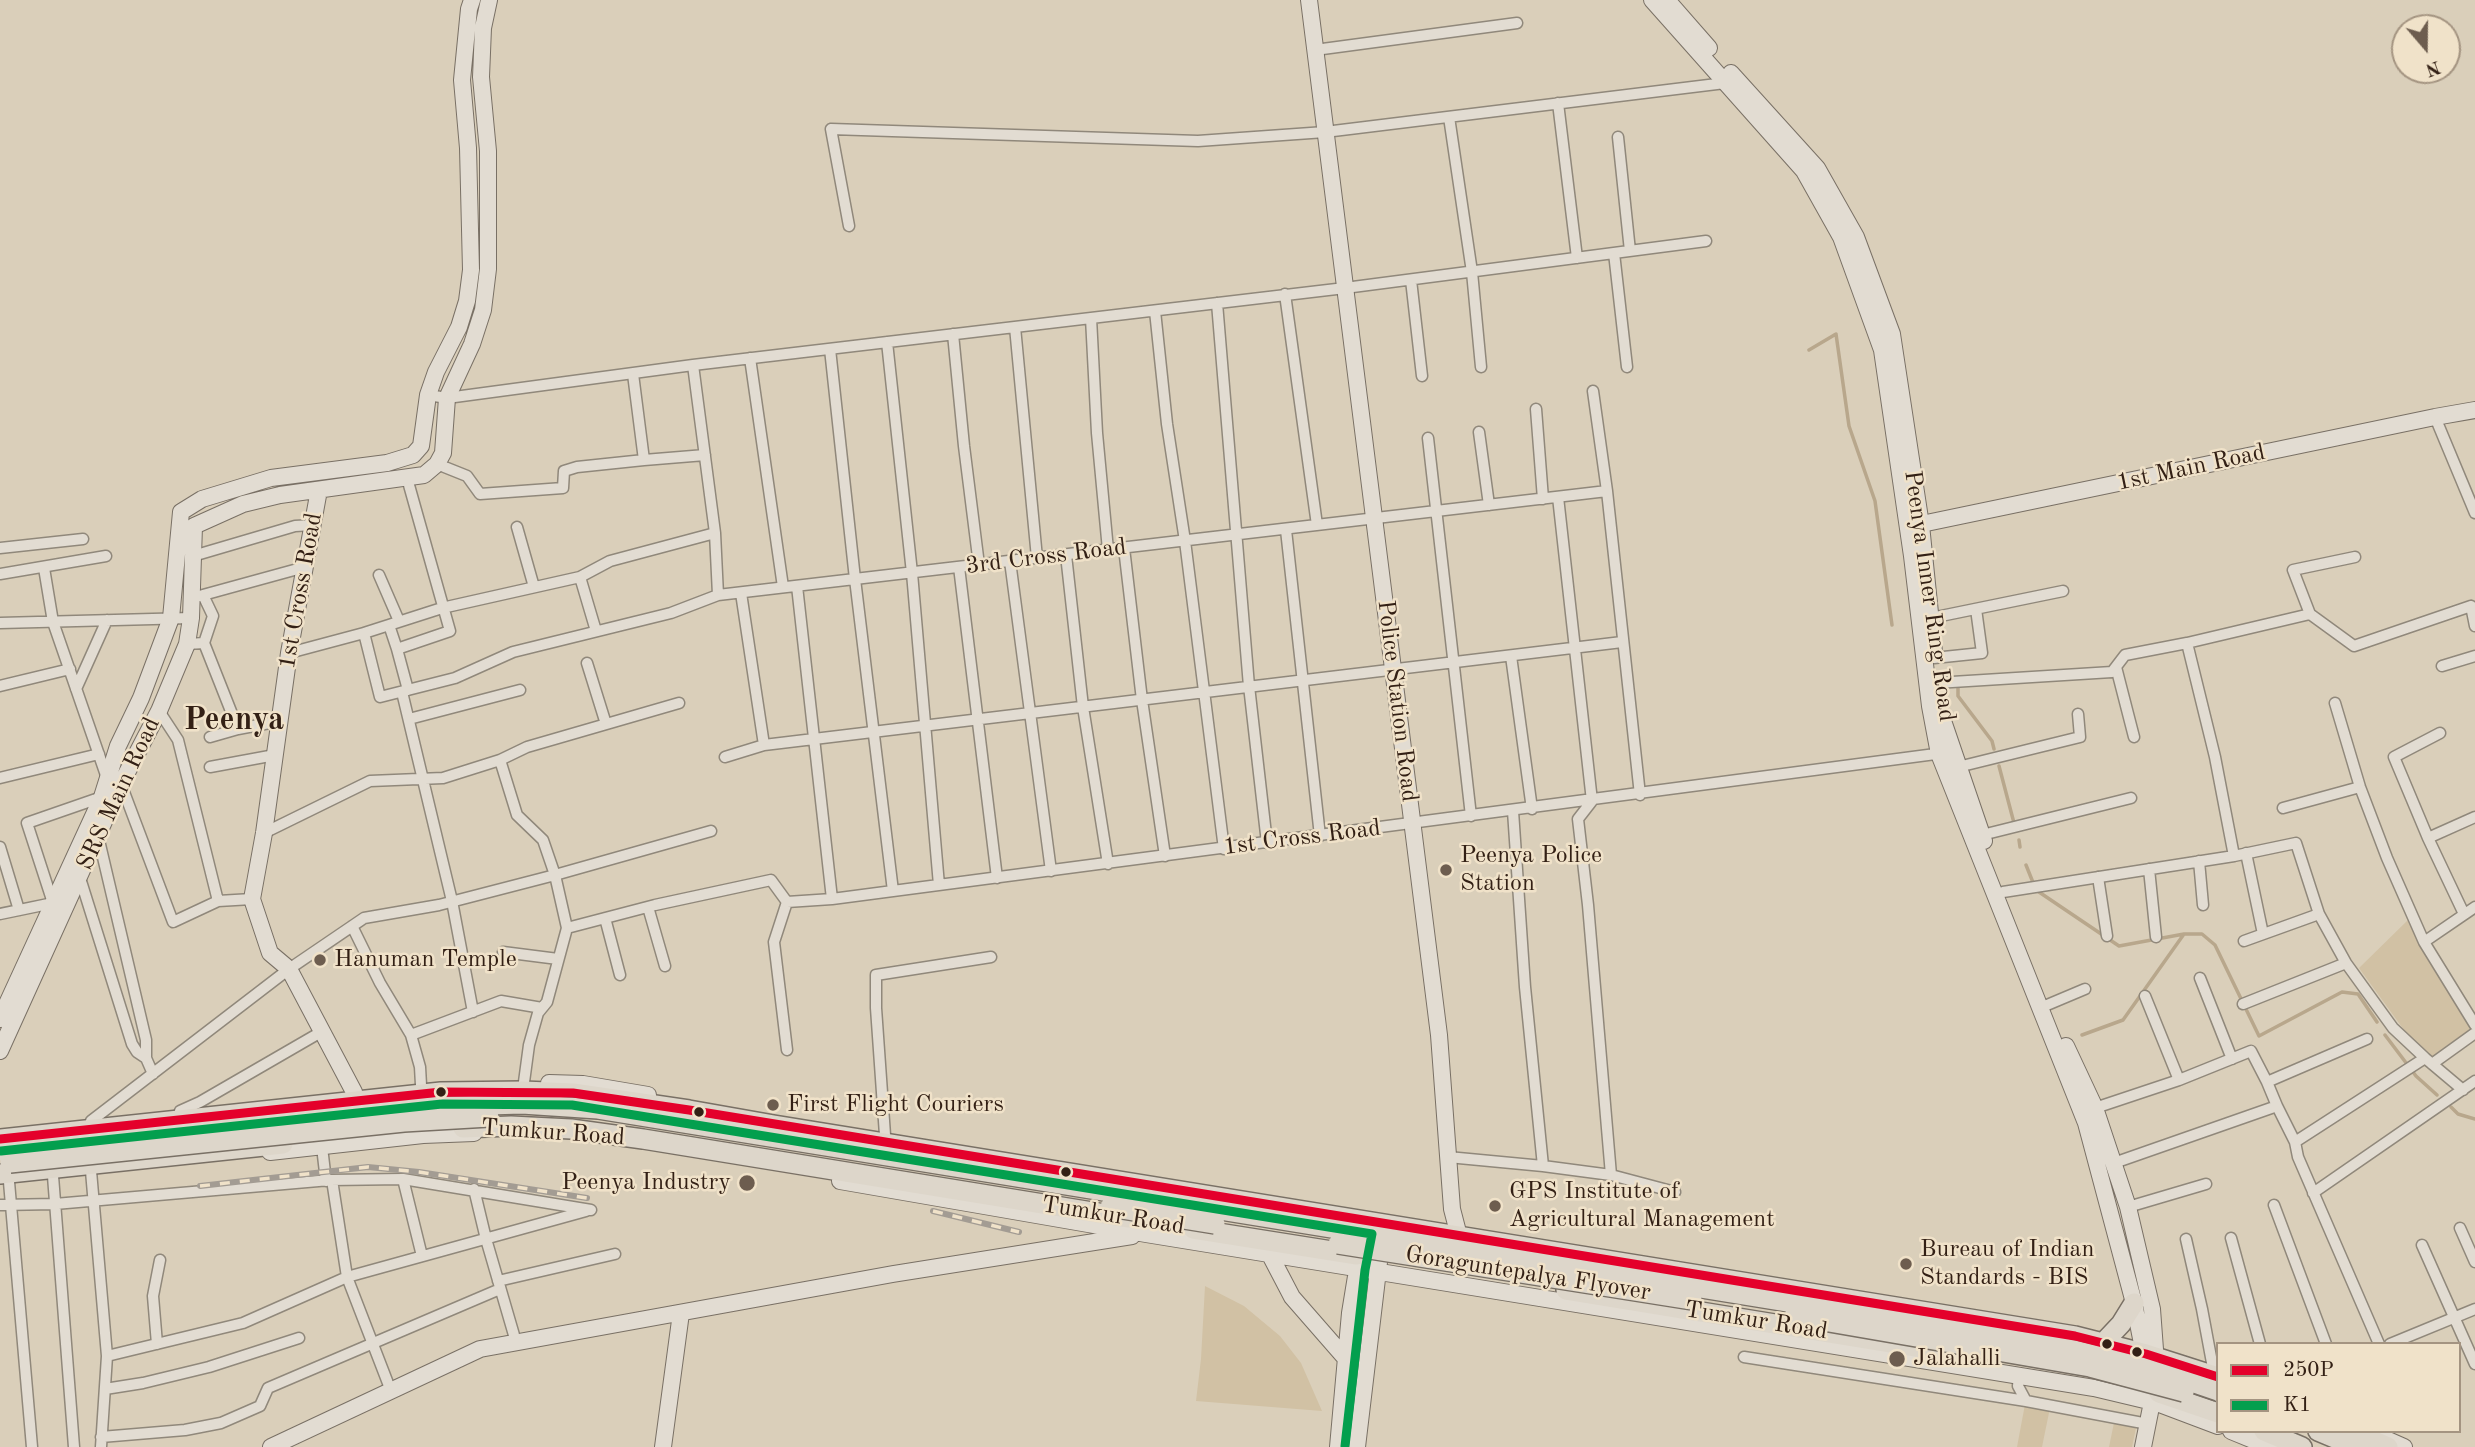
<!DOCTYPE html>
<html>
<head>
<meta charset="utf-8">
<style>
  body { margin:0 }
  #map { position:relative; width:2475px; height:1447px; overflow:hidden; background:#dacfba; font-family:"Old Standard TT",serif }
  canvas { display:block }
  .legend { position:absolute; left:2216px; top:1342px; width:245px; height:91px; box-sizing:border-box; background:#f0e2c9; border:2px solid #a49481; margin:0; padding:9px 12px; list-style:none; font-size:21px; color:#332015 }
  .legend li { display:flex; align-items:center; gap:14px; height:35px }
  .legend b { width:35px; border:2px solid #a49481 }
  .north { position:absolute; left:2391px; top:14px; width:70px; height:70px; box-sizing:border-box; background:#f0e2c9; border:2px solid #a49481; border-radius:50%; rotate:160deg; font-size:19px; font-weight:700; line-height:28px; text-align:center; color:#332015 }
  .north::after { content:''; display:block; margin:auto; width:24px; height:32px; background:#6d5d4f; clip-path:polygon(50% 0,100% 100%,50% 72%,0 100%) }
</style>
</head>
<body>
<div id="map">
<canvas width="2475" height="1447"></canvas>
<ul class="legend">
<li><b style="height:9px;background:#e4002b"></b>250P</li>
<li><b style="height:9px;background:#039f4e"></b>K1</li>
</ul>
<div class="north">N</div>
</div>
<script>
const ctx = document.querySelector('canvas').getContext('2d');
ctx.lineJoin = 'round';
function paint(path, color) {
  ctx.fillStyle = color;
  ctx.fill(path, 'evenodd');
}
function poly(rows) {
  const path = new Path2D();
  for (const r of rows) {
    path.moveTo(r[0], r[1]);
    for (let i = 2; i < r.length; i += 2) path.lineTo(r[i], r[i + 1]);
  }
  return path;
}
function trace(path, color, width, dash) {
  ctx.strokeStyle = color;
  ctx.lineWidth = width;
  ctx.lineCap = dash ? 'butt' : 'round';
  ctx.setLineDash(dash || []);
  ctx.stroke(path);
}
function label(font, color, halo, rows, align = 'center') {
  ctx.font = font + ' "Old Standard TT",serif';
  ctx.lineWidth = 5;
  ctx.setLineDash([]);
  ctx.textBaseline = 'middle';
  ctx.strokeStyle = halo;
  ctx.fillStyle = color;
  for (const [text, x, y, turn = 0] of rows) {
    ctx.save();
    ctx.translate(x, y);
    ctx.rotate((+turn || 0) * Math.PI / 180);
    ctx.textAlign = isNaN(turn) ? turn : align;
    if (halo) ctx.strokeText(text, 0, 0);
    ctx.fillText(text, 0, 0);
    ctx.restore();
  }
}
const green = poly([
  [2408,920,2421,945,2475,1030,2431,1067,2359,968],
  [1205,1286,1244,1306,1280,1336,1301,1363,1322,1411,1196,1401,1201,1359],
  [2026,1399,2051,1403,2042,1447,2017,1447],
  [2115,1418,2137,1423,2132,1447,2109,1447]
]);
const stream = poly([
  [1809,350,1836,334,1849,426,1875,501,1892,625],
  [1958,688,1958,696,1992,741,1994,749],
  [1999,766,2014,823],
  [2019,840,2020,847],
  [2026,865,2036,890,2119,946,2184,934,2202,934,2215,945,2259,1036,2342,992,2358,994,2377,1022],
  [2082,1035,2123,1020,2184,934],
  [2385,1035,2416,1076,2437,1095],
  [2451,1107,2458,1114,2475,1119]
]);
const street = poly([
  [1315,50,1517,23],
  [1558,103,1577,258],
  [1449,117,1472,272,1481,367],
  [1618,137,1630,251],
  [849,226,831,129,1198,141,1325,132,1725,83],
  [1614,253,1627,367],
  [1411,280,1422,376],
  [1285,294,1317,525],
  [1217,303,1249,686,1267,843],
  [1155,311,1167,424,1185,541,1224,849],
  [1091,318,1097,433,1108,550],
  [1015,327,1037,558],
  [953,334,964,446,979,565],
  [887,342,912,573,939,885],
  [830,349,855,579,893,891],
  [750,358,783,587],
  [693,365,715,533,718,595],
  [1593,391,1607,491,1640,795],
  [428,395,447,398,693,365,1345,288,1706,241],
  [1536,409,1543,499],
  [2435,417,2475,513],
  [1479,432,1489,505],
  [1428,438,1471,816],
  [644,460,705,455],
  [437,464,467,476,480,494,563,488,564,471,577,467,644,460,633,374],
  [517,527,534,587],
  [1286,530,1320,836],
  [0,548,83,539],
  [1124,548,1142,700,1165,856],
  [1066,555,1083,707,1108,864],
  [193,556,295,526,313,525],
  [2355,557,2293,570,2310,614,2354,646,2471,606,2475,609],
  [1010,561,1051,871],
  [959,567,997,878],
  [44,568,53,622,107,778,121,784,173,922,218,901,252,899],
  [0,574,106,556],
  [379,575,399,621],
  [580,577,596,631],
  [797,586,832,899],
  [741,593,764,745],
  [203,595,213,616,204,643],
  [192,598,305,567],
  [2471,606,2475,626],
  [1931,618,2063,591],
  [0,623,191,618],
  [389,625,397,649,450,631,407,478],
  [364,633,442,608,580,577,610,561,715,533],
  [2187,643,2310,614],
  [187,644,204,643,238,729,280,721],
  [397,649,408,690],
  [289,653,364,633,380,697,455,678,513,652,671,613,718,595,1607,491],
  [1511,656,1532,809],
  [1934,658,1982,653,1976,609],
  [587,663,606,724],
  [2442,666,2475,656],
  [2116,667,2134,737],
  [1936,683,2112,672,2125,655,2187,643,2215,757,2234,856],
  [0,686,70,669],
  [76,689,107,620],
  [402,692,452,901,473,1012],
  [2335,703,2360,787,2387,858,2424,942,2475,907],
  [159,711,178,740,218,901],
  [409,719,520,690],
  [2440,733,2394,757,2428,838,2464,914],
  [210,737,238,729],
  [725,757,764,745,1622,642],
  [210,767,275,755],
  [1958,767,2080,737,2078,714],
  [0,778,99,754],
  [2283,808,2360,787],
  [1513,811,1525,987,1543,1166],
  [264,833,370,781,443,778,500,760],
  [1982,835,2131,798],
  [98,836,146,1040,146,1058],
  [2428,838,2475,817],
  [0,847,19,910],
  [2246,853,2263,934],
  [2199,861,2203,905],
  [2149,869,2156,937],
  [2098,877,2107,936],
  [80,878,132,1044,137,1052,146,1058,153,1074],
  [2003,892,2234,856,2296,843,2319,914,2346,963,2393,1028,2425,1058],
  [787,902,832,899,1943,753],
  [648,907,665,966],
  [0,914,53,903,27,823,102,797],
  [605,918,620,975],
  [352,926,380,983,411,1035,420,1067,421,1085],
  [567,928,655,905,771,880,787,902,774,942,787,1050],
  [2244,941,2319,914],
  [2424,942,2475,1025],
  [503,952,558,959],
  [2200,978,2232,1059],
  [2145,996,2179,1080],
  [2243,1004,2346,963],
  [2047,1005,2085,989],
  [411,1035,501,1001,542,1008],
  [2432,1064,2475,1033],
  [524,1082,529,1045,538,1013,547,1002,567,928,555,875,711,831],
  [2267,1082,2277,1106],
  [2095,1108,2179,1080,2251,1051,2267,1082,2367,1039],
  [180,1111,200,1102,321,1032],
  [91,1121,289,969,364,918,439,905,555,875,543,840,517,815,500,760,527,747,679,703],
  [885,1135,876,1008,876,975,991,957],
  [2295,1142,2425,1058,2463,1090],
  [322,1147,326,1181],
  [1448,1157,1543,1166,1611,1175,1588,905,1578,819,1592,801,1558,497],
  [2114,1163,2277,1106,2295,1142,2298,1157,2379,1344],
  [91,1171,107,1356,101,1447],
  [1611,1175,1675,1192],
  [53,1176,74,1447],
  [403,1179,422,1256],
  [332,1180,347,1277,391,1391],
  [9,1182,32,1447],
  [474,1189,486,1239,516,1342],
  [2313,1193,2475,1081],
  [0,1205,55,1204,330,1180,403,1179,591,1210],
  [2274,1205,2326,1344],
  [2128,1207,2206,1184],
  [2460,1228,2475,1262],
  [2231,1238,2260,1344],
  [2186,1239,2202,1309,2213,1368],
  [2422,1245,2475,1364],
  [498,1281,615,1254],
  [157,1344,153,1296,160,1260],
  [2390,1344,2475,1309],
  [107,1356,243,1323,347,1277,586,1211],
  [1744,1357,2026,1401],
  [2019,1375,2018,1386,2026,1401,2148,1424],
  [105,1389,143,1383,209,1367,299,1338],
  [101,1437,185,1430,221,1423,260,1406,268,1388,500,1289]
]);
const secondary = poly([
  [1309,0,1439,1035,1452,1209,1459,1236,1457,1245],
  [1652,0,1804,171,1841,237,1882,350,1912,556,1930,706,1939,754,2086,1123,2134,1303,2146,1364],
  [1667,0,1709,48],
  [1731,73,1817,168,1856,237,1892,334,1921,525,1934,652],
  [319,490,289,653,264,833,252,899,270,953,289,969,354,1092],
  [1912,526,2435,417,2475,410],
  [1939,709,1984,841],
  [0,1019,102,797,118,746,141,698,171,618,181,512,202,499,271,478,387,463,413,455,421,446,428,395,436,372,459,327,467,301,471,270,468,148,462,80,469,9,472,0],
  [2066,1046,2095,1108,2128,1207,2152,1309,2156,1363],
  [0,1051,121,784,159,711,187,644,191,618,194,526,243,504,280,495,424,475,437,464,443,453,447,398,472,344,483,310,488,269,488,151,481,77,483,28,489,0],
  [549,1083,583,1084,648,1095],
  [270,1152,423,1135,474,1133],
  [840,1181,1146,1234,2094,1388,2157,1403,2218,1426],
  [1269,1253,1292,1297,1347,1360,1351,1360],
  [2231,1431,2270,1447],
  [2379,1436,2404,1447],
  [271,1447,480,1349,893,1274,1132,1236],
  [663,1447,681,1313],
  [1338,1447,1350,1313,1359,1258],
  [1357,1447,1379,1262],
  [2143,1447,2151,1407]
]);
const highway = poly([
  [463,1128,511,1126,571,1129,643,1139,1129,1218],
  [0,1139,441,1092,523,1091,573,1093,689,1110,774,1125,2075,1336,2146,1354,2218,1377],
  [0,1174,283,1144],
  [1193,1229,1357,1255],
  [1566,1290,1965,1355],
  [2104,1342,2121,1324,2134,1303],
  [2159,1393,2218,1413],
  [2264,1431,2302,1447],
  [2318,1431,2356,1447],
  [2351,1431,2388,1447]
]);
const rail = poly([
  [200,1186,368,1167,419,1172,587,1198],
  [933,1211,1019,1232]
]);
const highwayBridge = poly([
  [0,1151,419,1107,522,1104,598,1109,2053,1345,2151,1368,2218,1391],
  [10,1163,404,1122,489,1117],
  [1110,1207,1215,1224],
  [1338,1244,1692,1300],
  [1794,1316,2090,1367,2184,1392]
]);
const bus1 = poly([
  [0,1139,441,1092,573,1093,689,1110,2075,1336,2146,1354,2218,1377]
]);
const bus2 = poly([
  [1,1151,442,1104,572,1105,1372,1234,1365,1270,1345,1446]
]);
const markers = [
  [1446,870,7,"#6d5d4f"],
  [320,960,7,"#6d5d4f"],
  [441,1092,6,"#332015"],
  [773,1105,7,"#6d5d4f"],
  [699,1112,6,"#332015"],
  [1066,1172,6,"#332015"],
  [747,1183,9,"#6d5d4f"],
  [1495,1206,7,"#6d5d4f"],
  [1906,1264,7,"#6d5d4f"],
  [2107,1344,6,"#332015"],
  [2137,1352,6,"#332015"],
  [1897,1359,9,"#6d5d4f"]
];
const streetNames = [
  ["1st Main Road",2191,468,-12],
  ["3rd Cross Road",1046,557,-7],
  ["1st Cross Road",301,591,-80],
  ["Peenya Inner Ring Road",1929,596,82],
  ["Police Station Road",1397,701,83],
  ["SRS Main Road",119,794,-65],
  ["1st Cross Road",1302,838,-7],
  ["Tumkur Road",553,1133,4],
  ["Tumkur Road",1113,1216,9],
  ["Goraguntepalya Flyover",1528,1274,9],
  ["Tumkur Road",1756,1321,9]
];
const poiNames = [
  ["Peenya Police",1460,856],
  ["Station",1460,884],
  ["Hanuman Temple",334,960],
  ["First Flight Couriers",787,1105],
  ["Peenya Industry",731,1183,"right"],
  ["GPS Institute of",1509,1192],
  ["Agricultural Management",1509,1220],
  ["Bureau of Indian",1920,1250],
  ["Standards - BIS",1920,1278],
  ["Jalahalli",1913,1359]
];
const districtNames = [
  ["Peenya",234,721]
];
paint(green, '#d1c1a4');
trace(stream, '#b8a78c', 3.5);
trace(street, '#90887b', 13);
trace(secondary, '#797065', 18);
trace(highway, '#797065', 22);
trace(street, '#e2dcd2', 10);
trace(secondary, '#e2dcd2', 16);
trace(highway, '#ddd6ca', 19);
trace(rail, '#a39c93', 6);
trace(rail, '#f0e2c9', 3.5, [10]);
trace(highwayBridge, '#797065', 22, []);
trace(highwayBridge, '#ddd6ca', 19);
trace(bus1, '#e4002b', 9);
trace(bus2, '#039f4e', 9);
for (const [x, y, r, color] of markers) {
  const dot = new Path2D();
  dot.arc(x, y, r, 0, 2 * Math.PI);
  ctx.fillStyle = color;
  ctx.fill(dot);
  trace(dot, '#f0e2c9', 2.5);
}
label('24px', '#332015', '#f0e2c9', streetNames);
label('24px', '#332015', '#f0e2c9', poiNames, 'left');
label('bold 32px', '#332015', '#f0e2c9', districtNames);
</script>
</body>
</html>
